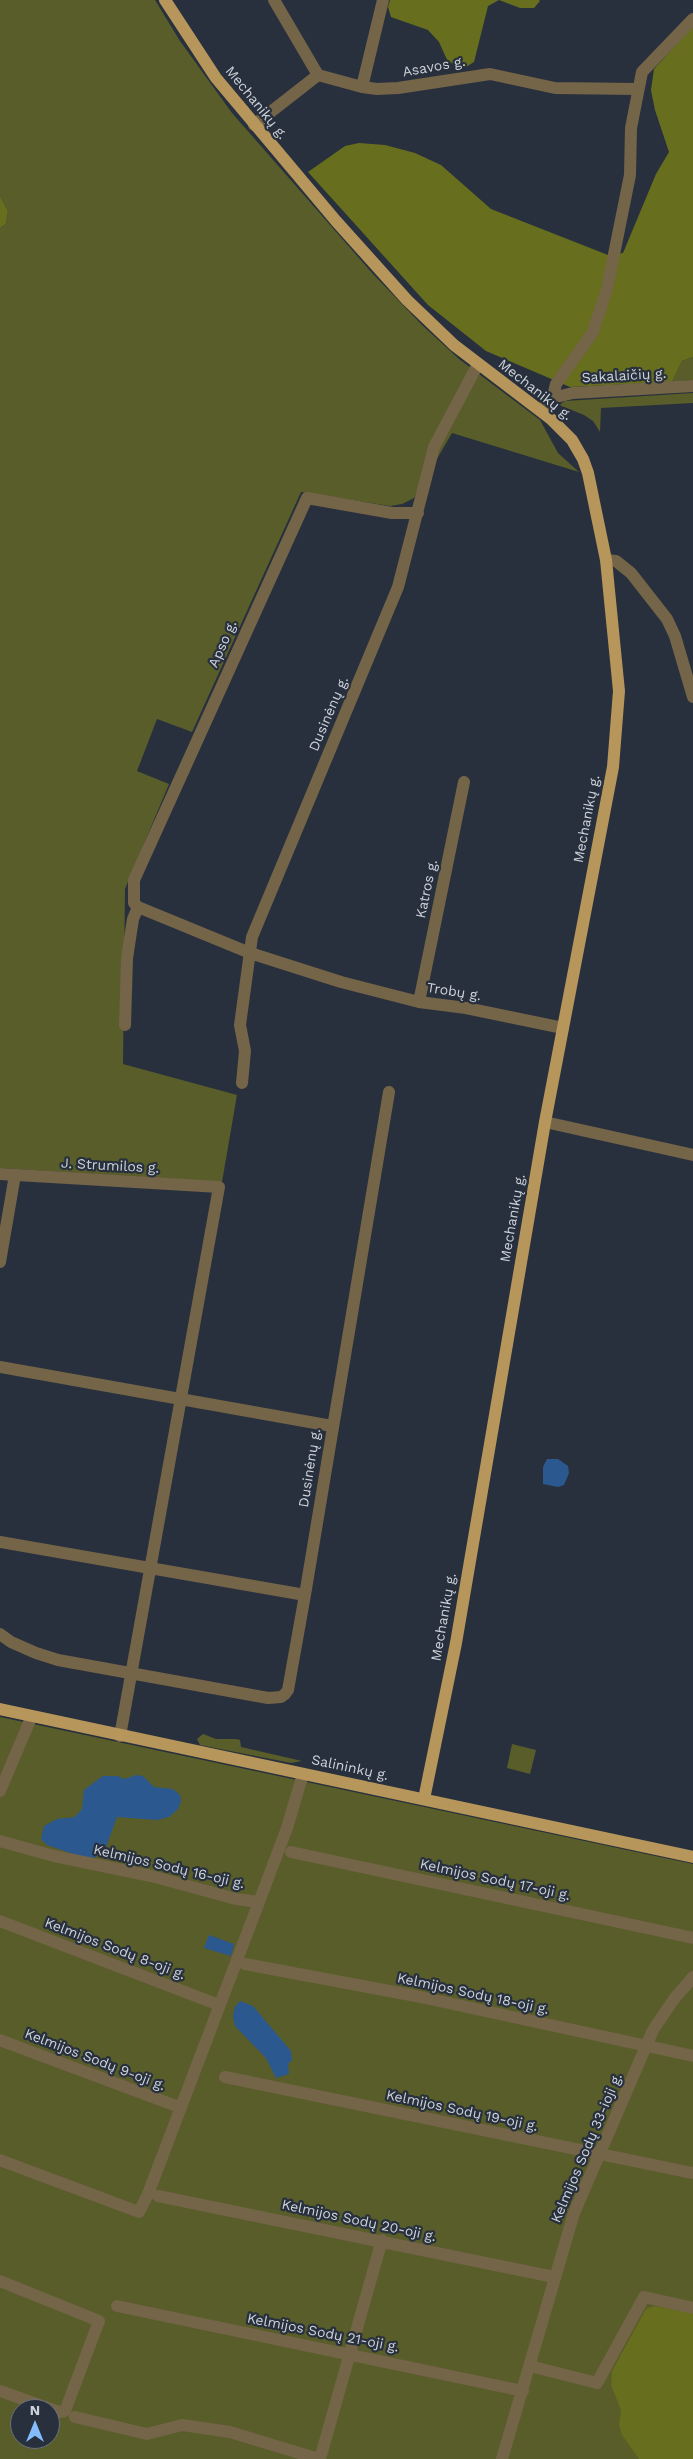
<!DOCTYPE html>
<html>
<head>
<meta charset="utf-8">
<style>
  body { margin:0 }
  #map { position:relative; width:693px; height:2459px; overflow:hidden; background:#28303d; font-family:"Work Sans",sans-serif }
  canvas { display:block }
  .north { position:absolute; left:10px; top:2399px; width:50px; height:50px; box-sizing:border-box; background:#28303d; border:1px solid #6a717c; border-radius:50%; rotate:0deg; font-size:14px; font-weight:700; line-height:20px; text-align:center; color:#cdd3db }
  .north::after { content:''; display:block; margin:auto; width:18px; height:22px; background:#86bbfb; clip-path:polygon(50% 0,100% 100%,50% 72%,0 100%) }
</style>
</head>
<body>
<div id="map">
<canvas width="693" height="2459"></canvas>
<div class="north">N</div>
</div>
<script>
const ctx = document.querySelector('canvas').getContext('2d');
ctx.lineJoin = 'round';
function paint(path, color) {
  ctx.fillStyle = color;
  ctx.fill(path, 'evenodd');
}
function poly(rows) {
  const path = new Path2D();
  for (const r of rows) {
    path.moveTo(r[0], r[1]);
    for (let i = 2; i < r.length; i += 2) path.lineTo(r[i], r[i + 1]);
  }
  return path;
}
function trace(path, color, width, dash) {
  ctx.strokeStyle = color;
  ctx.lineWidth = width;
  ctx.lineCap = dash ? 'butt' : 'round';
  ctx.setLineDash(dash || []);
  ctx.stroke(path);
}
function label(font, color, halo, rows, align = 'center') {
  ctx.font = font + ' "Work Sans",sans-serif';
  ctx.lineWidth = 4.5;
  ctx.setLineDash([]);
  ctx.textBaseline = 'middle';
  ctx.strokeStyle = halo;
  ctx.fillStyle = color;
  for (const [text, x, y, turn = 0] of rows) {
    ctx.save();
    ctx.translate(x, y);
    ctx.rotate((+turn || 0) * Math.PI / 180);
    ctx.textAlign = isNaN(turn) ? turn : align;
    if (halo) ctx.strokeText(text, 0, 0);
    ctx.fillText(text, 0, 0);
    ctx.restore();
  }
}
const green = poly([
  [0,0,155,0,180,41,232,113,373,274,422,325,459,359,540,420,558,453,579,472,452,433,414,498,402,504,390,506,301,492,192,732,157,719,137,771,169,784,125,889,123,1064,237,1095,222,1182,0,1168,0,228,6,224,8,211,0,196],
  [693,357,693,380,672,382,682,361],
  [693,393,693,403,601,408,600,432,593,421,584,415,559,405,565,401],
  [0,1717,693,1864,693,2459,0,2459],
  [20,2409,50,2409,50,2439,20,2439],
  [203,1734,216,1739,236,1739,240,1740,241,1747,302,1761,291,1763,200,1745,197,1739],
  [512,1744,536,1750,530,1774,507,1768]
]);
const forest = poly([
  [390,0,539,0,540,1,534,8,520,8,499,0,488,6,474,62,466,67,448,62,439,42,428,30,391,17,388,7],
  [693,26,693,357,682,361,672,382,570,387,486,351,428,305,308,172,345,146,359,143,385,145,415,153,441,165,491,209,608,255,623,253,656,174,669,152,655,110,651,90,654,69],
  [0,196,8,211,6,224,0,228],
  [655,2306,693,2313,693,2459,639,2459,622,2435,619,2425,621,2410,611,2385,612,2371,646,2309]
]);
const water = poly([
  [547,1459,558,1459,568,1466,569,1473,564,1485,558,1487,543,1484,543,1467],
  [136,1775,143,1776,154,1787,173,1789,180,1795,181,1801,178,1809,169,1817,157,1820,117,1817,106,1847,94,1858,82,1857,47,1845,41,1839,44,1826,57,1819,75,1817,82,1809,84,1790,96,1781,103,1776,117,1776,125,1779],
  [209,1935,234,1944,231,1956,204,1948],
  [240,2001,253,2006,291,2051,292,2060,288,2064,289,2074,276,2078,266,2058,235,2026,233,2016,235,2007]
]);
const minor = poly([
  [274,0,318,75],
  [362,87,383,0],
  [254,125,318,75,362,87,377,89,398,88,490,74,555,88,637,89],
  [556,397,573,393,693,386],
  [540,410,556,397,554,392,556,384,593,332,607,289,630,175,631,128,642,72,693,19],
  [418,513,392,513,307,498,134,880,134,903,138,907,250,953,341,982,419,1002,466,1008,563,1028],
  [606,560,616,561,631,573,667,619,675,636,693,697],
  [419,1002,464,782],
  [125,1025,127,958,133,919,138,907],
  [242,1083,245,1051,240,1025,252,937,398,587,434,447,478,364],
  [545,1122,693,1155],
  [0,1174,219,1187,120,1736],
  [0,1262,15,1175],
  [0,1367,332,1426],
  [0,1542,305,1595],
  [0,1634,11,1642,36,1653,58,1660,268,1698,281,1697,285,1694,288,1690,305,1595,389,1092],
  [0,1791,31,1718],
  [0,1841,54,1856,151,1876,236,1899,259,1902,287,1828,303,1774],
  [291,1852,693,1938],
  [0,1921,219,2005],
  [245,1964,416,1996,693,2056],
  [0,2040,179,2107],
  [225,2077,693,2173],
  [0,2160,139,2212,148,2194,259,1902],
  [158,2196,554,2277],
  [0,2281,99,2321,65,2411,59,2412,0,2391],
  [117,2306,523,2391],
  [530,2366,597,2383,644,2297,693,2308],
  [75,2417,147,2434,182,2425,230,2432,319,2459],
  [320,2459,382,2240],
  [502,2459,574,2213,653,2030,674,1999,693,1977]
]);
const major = poly([
  [165,0,216,78,336,221,407,300,454,345,551,419,572,440,583,459,588,473,606,560,619,691,613,767,545,1122,456,1643,424,1799],
  [0,1709,693,1857]
]);
const streetNames = [
  ["Asavos g.",434,67,-10],
  ["Mechanikų g.",256,103,51],
  ["Sakalaičių g.",624,376,-3],
  ["Mechanikų g.",535,390,38],
  ["Apso g.",223,644,-66],
  ["Dusinėnų g.",329,714,-67],
  ["Mechanikų g.",587,819,-79],
  ["Katros g.",427,889,-78],
  ["Trobų g.",454,992,9],
  ["J. Strumilos g.",110,1166,3],
  ["Mechanikų g.",513,1218,-80],
  ["Dusinėnų g.",310,1468,-81],
  ["Mechanikų g.",444,1617,-80],
  ["Salininkų g.",350,1768,12],
  ["Kelmijos Sodų 16-oji g.",169,1867,13],
  ["Kelmijos Sodų 17-oji g.",495,1880,12],
  ["Kelmijos Sodų 8-oji g.",115,1949,21],
  ["Kelmijos Sodų 18-oji g.",473,1994,12],
  ["Kelmijos Sodų 9-oji g.",95,2060,21],
  ["Kelmijos Sodų 19-oji g.",462,2111,12],
  ["Kelmijos Sodų 33-ioji g.",587,2148,-67],
  ["Kelmijos Sodų 20-oji g.",359,2221,12],
  ["Kelmijos Sodų 21-oji g.",323,2333,11]
];
paint(green, '#585d2a');
paint(forest, '#676e1d');
paint(water, '#2b588e');
trace(minor, '#746448', 12);
trace(major, '#b6965a', 12);
label('14px', '#cdd3db', '#28303d', streetNames);
</script>
</body>
</html>
